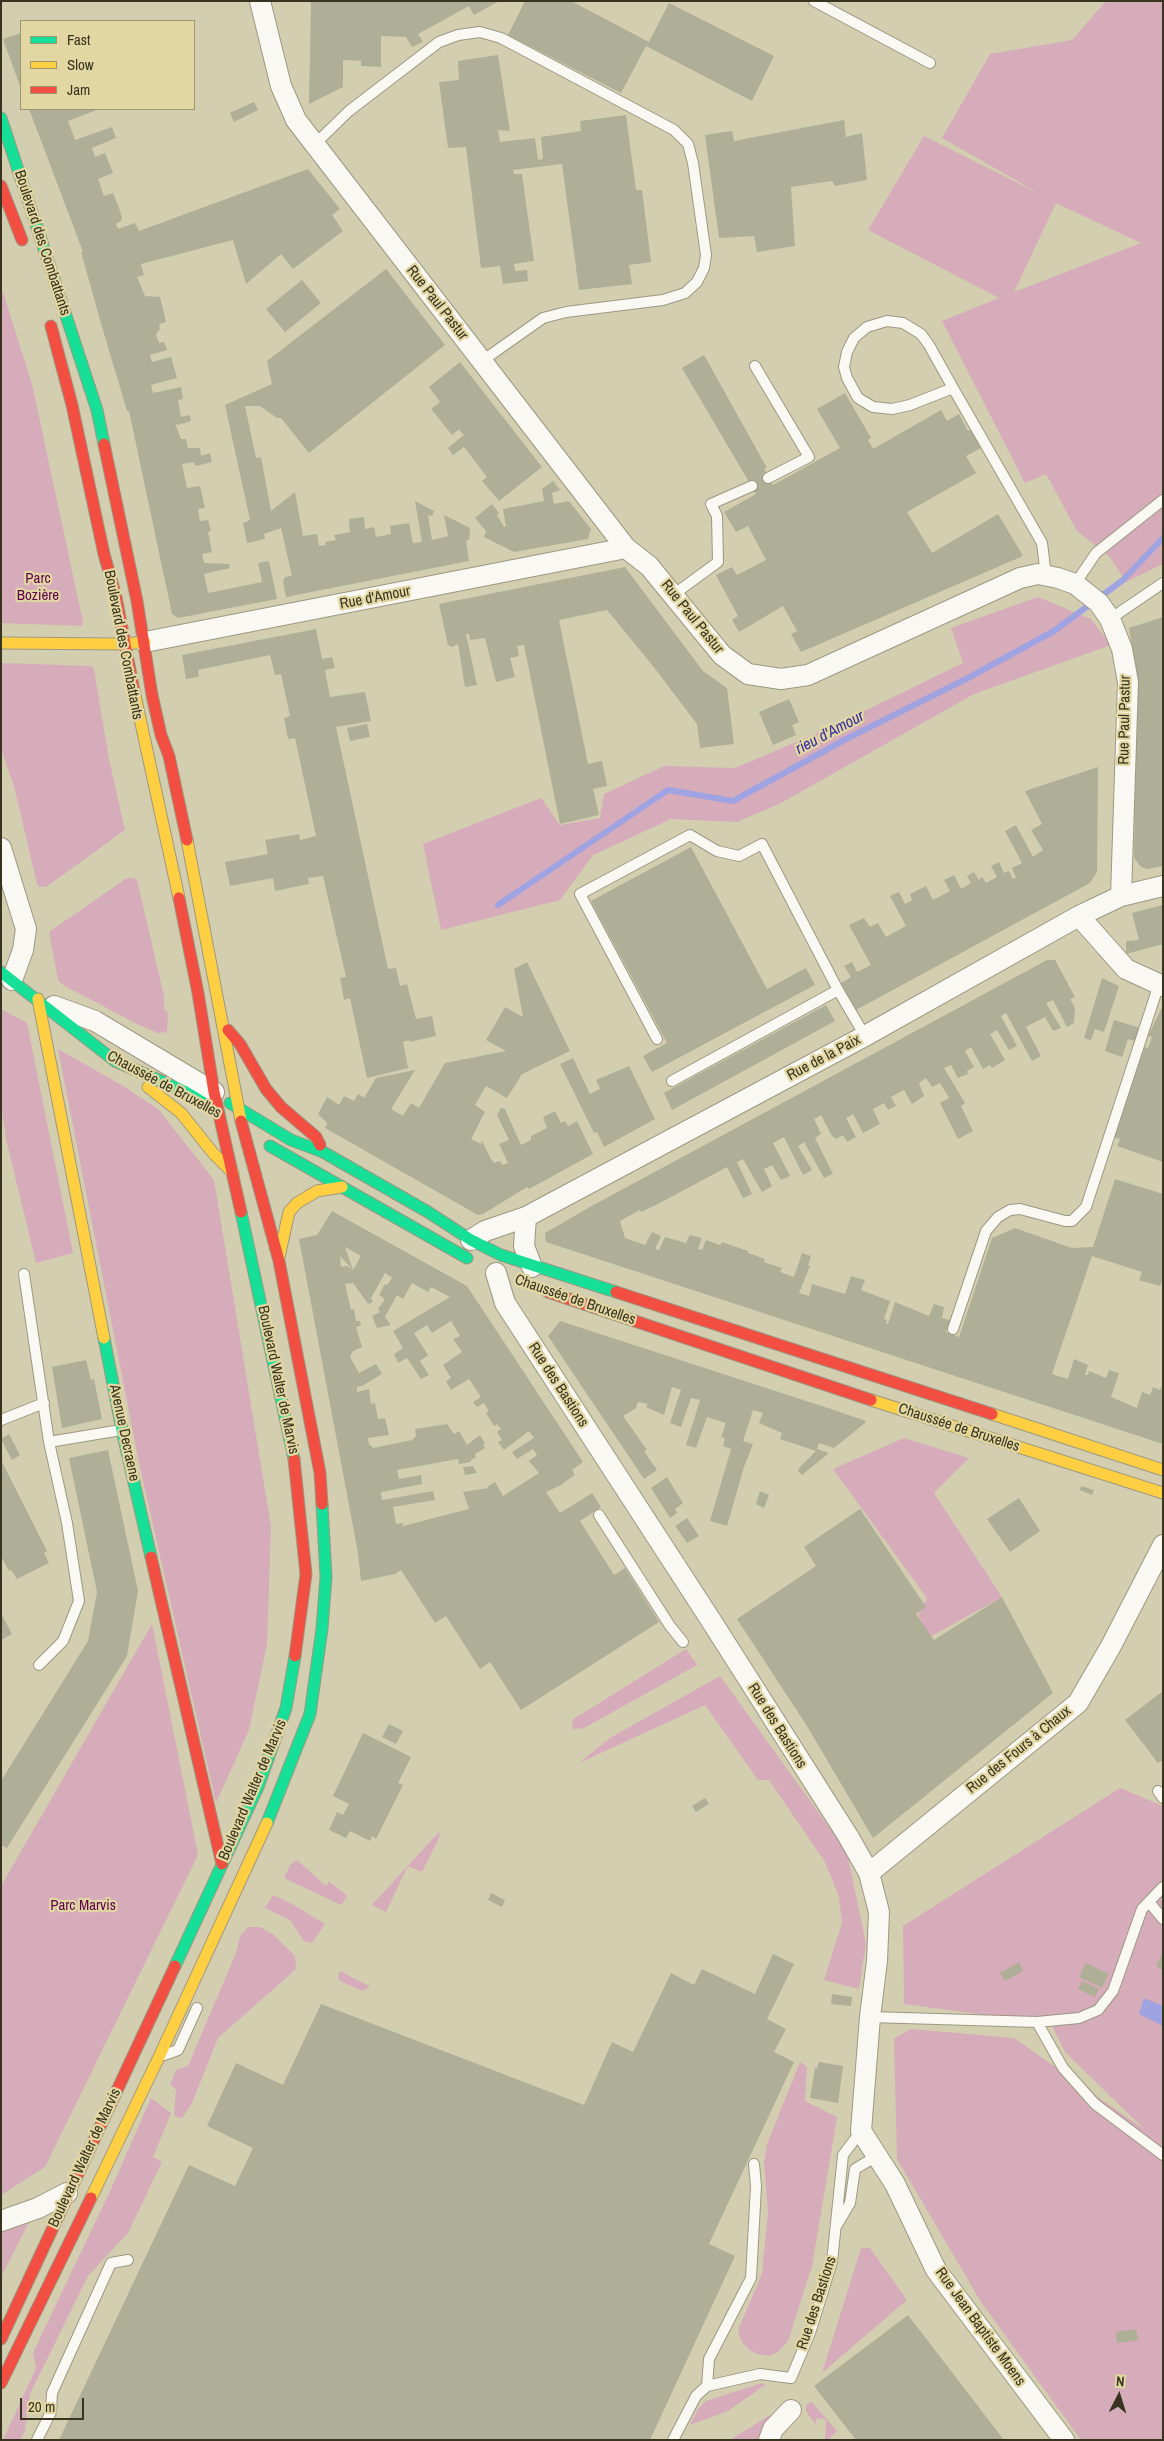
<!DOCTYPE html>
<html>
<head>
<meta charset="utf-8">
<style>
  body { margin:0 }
  #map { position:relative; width:1164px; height:2441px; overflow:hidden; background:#d4ceb1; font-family:"Archivo Narrow",sans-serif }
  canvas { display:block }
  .frame { position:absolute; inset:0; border:2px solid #38341f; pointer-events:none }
  .legend { position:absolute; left:20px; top:20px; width:175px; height:90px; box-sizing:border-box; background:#e2d7a3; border:1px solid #9e966e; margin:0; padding:6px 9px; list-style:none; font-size:15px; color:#38341f }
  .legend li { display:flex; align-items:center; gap:10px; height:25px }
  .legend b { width:25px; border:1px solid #9e966e }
  .north { position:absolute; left:1094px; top:2371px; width:50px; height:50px; -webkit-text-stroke:4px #e2d7a3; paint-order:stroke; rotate:5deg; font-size:14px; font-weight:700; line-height:20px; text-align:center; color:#38341f }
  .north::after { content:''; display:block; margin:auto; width:18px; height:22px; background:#38341f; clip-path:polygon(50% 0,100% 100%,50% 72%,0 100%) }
  .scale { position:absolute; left:20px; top:2398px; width:64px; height:22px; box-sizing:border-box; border:2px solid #38341f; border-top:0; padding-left:6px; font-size:15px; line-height:18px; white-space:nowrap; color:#38341f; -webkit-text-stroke:4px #e2d7a3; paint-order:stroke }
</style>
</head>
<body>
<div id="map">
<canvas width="1164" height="2441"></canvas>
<div class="frame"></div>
<ul class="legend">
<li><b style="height:6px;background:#16e098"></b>Fast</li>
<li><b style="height:6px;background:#ffcf43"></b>Slow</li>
<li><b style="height:6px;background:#f24e42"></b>Jam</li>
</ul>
<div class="north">N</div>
<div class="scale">20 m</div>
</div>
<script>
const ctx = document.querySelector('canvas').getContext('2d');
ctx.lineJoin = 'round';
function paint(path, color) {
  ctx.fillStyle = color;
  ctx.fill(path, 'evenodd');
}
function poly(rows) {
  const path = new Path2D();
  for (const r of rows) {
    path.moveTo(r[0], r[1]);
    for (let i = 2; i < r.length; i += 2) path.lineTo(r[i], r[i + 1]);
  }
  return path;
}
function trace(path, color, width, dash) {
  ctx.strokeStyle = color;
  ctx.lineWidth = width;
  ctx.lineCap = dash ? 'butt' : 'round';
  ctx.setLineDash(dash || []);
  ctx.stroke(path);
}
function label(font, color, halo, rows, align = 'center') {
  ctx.font = font + ' "Archivo Narrow",sans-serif';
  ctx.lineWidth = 4.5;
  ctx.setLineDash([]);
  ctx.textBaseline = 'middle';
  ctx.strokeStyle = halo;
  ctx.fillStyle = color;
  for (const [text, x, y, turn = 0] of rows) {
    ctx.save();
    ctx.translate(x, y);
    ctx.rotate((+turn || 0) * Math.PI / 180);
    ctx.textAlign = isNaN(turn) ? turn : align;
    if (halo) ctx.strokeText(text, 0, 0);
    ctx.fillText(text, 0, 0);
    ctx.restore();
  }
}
const green = poly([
  [1106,1,1163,1,1163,564,1126,582,1110,557,1077,531,1046,474,1025,483,942,321,999,298,868,230,924,136,1042,195,942,138,990,54,1072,40],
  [1056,203,1141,243,1014,292],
  [1,286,32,384,83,622,82,626,1,623],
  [1038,597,1091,619,1111,645,974,694,781,803,737,822,671,819,593,855,560,900,441,930,423,844,541,798,560,825,600,818,604,794,664,766,735,768,838,724,963,663,951,628],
  [1,663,92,666,94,670,109,759,125,830,46,887,39,887,37,884,14,786,1,749],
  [127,878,134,878,137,880,164,996,164,1009,168,1013,167,1032,158,1033,139,1025,63,985,58,980,49,932],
  [1,1009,27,1023,73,1253,36,1263,6,1139,1,1105],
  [58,1049,125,1087,159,1110,214,1180,271,1526,267,1644,249,1730,216,1803,139,1463],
  [904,1438,969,1458,934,1493,1002,1597,930,1637,918,1615,927,1598,833,1469],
  [152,1624,198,1855,45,2167,1,2195,1,1886],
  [686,1649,697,1665,584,1728,573,1729,572,1720],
  [720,1676,847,1852,866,1944,859,1989,824,1980,842,1923,839,1897,825,1862,769,1780,758,1780,705,1705,579,1763,610,1738],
  [1120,1788,1163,1806,1163,2440,1081,2440,981,2302,897,2159,894,2039,910,2029,1014,2038,1145,2130,1065,2052,1051,2024,904,2004,903,1926],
  [438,1833,440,1833,439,1838,422,1872,408,1866,386,1912,372,1905],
  [297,1860,326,1886,329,1881,347,1896,341,1905,284,1878,290,1865],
  [273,1895,292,1904,325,1924,312,1943,304,1941,290,1920,265,1908],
  [248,1927,260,1927,274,1935,295,1956,296,1969,218,2038,192,2103,182,2118,174,2116,176,2089,170,2085,176,2070,188,2066,236,1953,240,1936],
  [340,1971,355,1979,370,1986,363,1991,340,1981,338,1977],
  [800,2062,807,2067,805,2101,837,2117,812,2266,788,2341,779,2351,770,2356,757,2354,748,2349,741,2341,738,2330,762,2274,768,2212,764,2163,767,2144],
  [151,2098,171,2113,153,2157,162,2162,128,2233,88,2276,30,2394,25,2431,20,2440,3,2440,36,2368,33,2353,112,2187],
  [31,2218,1,2277,1,2229],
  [861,2248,870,2248,907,2300,822,2373],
  [762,2383,765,2385,728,2411,690,2425,698,2409,706,2401],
  [811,2401,837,2431,828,2440,825,2440,826,2420,817,2418,815,2424,806,2411,806,2406],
  [770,2415,774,2419,759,2440,730,2440]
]);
const water = poly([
  [1144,1998,1163,2006,1163,2026,1139,2014]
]);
const stream = poly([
  [498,905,668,790,733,801,848,738,968,678,1054,631,1123,580,1163,538]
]);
const building = poly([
  [311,1,499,1,474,15,469,6,418,34,423,42,412,47,406,37,381,36,381,67,361,66,361,61,343,60,343,87,309,104],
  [525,1,571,1,649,42,669,3,774,56,752,101,646,46,621,93,508,35],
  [21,33,21,89,3,39],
  [498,55,510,131,498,130,500,142,535,138,538,160,543,159,541,137,581,131,580,121,626,115,636,190,642,190,651,262,629,265,632,284,579,290,562,164,513,170,514,174,522,174,534,261,514,264,515,271,527,270,528,281,503,284,500,266,481,268,466,147,448,148,439,82,459,80,458,61],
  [254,102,258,110,234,122,230,113],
  [29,109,99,109,68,121,75,140,112,127,116,138,92,148,95,157,105,153,113,173,98,179,104,196,113,193,119,208,122,218,121,221,116,224,118,229,135,223,139,231,308,169,340,209,332,215,343,231,293,269,281,254,246,284,233,240,141,264,144,275,137,277,145,296,160,297,166,322,159,324,160,329,156,334,159,343,164,342,167,350,150,355,152,362,171,357,177,378,151,385,153,393,181,387,183,399,178,400,181,417,190,415,191,421,178,425,175,423,181,439,186,439,188,448,200,448,201,456,210,453,212,462,196,466,193,462,182,464,187,488,200,486,205,508,198,509,200,521,208,520,211,531,208,532,212,552,202,554,204,563,229,564,230,568,204,574,208,593,262,582,258,563,269,561,277,599,178,618,172,614,129,411,127,411,100,320,81,252,83,252],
  [844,120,846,137,862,133,867,180,835,186,832,181,791,187,795,246,757,252,754,236,719,238,705,135,732,131,734,141],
  [386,269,445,345,309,453,281,418,277,418,260,406,245,406,256,458,261,457,271,511,295,492,303,536,317,534,319,546,326,545,325,542,336,540,334,535,350,532,349,519,364,517,365,529,374,527,376,537,391,534,390,526,409,523,413,543,422,542,415,501,434,511,432,516,428,515,432,540,448,536,444,515,470,528,469,540,466,541,469,561,286,597,283,581,285,577,292,576,281,528,264,534,265,539,247,543,243,523,250,520,225,405,272,384,267,361],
  [302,280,321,303,285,332,266,309],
  [704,355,767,468,764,469,773,485,840,448,817,409,845,393,871,438,868,440,873,449,941,410,947,421,959,414,968,431,973,428,983,447,966,456,976,473,907,512,932,553,998,514,1023,556,801,652,791,634,797,631,783,606,739,632,732,620,738,616,716,575,732,567,737,575,766,560,748,526,736,532,724,512,756,494,682,368],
  [460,362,542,467,499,501,482,481,487,477,464,447,453,455,448,448,464,435,459,430,463,426,452,435,431,409,440,402,429,387],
  [553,481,560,490,552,493,554,504,569,501,591,529,588,539,514,552,484,537,486,531,475,518,492,504,499,513,497,515,504,527,506,526,503,509,544,501,542,489],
  [625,567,703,671,727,688,734,744,700,748,697,724,653,666,607,610,559,620,588,764,602,761,607,786,593,789,599,815,560,824,524,645,517,646,519,656,510,658,515,677,496,682,485,638,470,640,469,634,466,634,477,685,465,687,458,644,452,647,448,645,439,604],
  [1163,617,1163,866,1148,869,1141,867,1134,858,1137,677,1129,628],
  [316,629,322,659,332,657,335,668,325,670,330,697,365,692,371,721,336,727,388,969,396,968,400,986,407,984,416,1019,432,1016,436,1036,409,1042,409,1040,403,1042,408,1068,367,1078,350,998,344,1000,340,978,346,977,323,876,308,878,309,884,275,891,273,878,230,886,225,862,268,854,265,840,299,834,300,840,316,836,295,738,288,739,284,718,290,716,281,674,275,675,270,655,198,670,199,677,186,679,182,655],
  [789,699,799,722,792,725,796,735,773,745,759,712],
  [367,724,370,737,350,741,347,728],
  [1098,767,1097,872,1090,883,856,1010,841,983,851,977,844,966,852,962,857,972,871,965,849,925,864,918,870,927,878,923,886,937,906,926,890,896,899,892,905,904,912,900,910,894,926,886,933,900,950,891,944,880,954,875,961,889,971,883,967,876,974,872,979,880,982,877,986,883,997,877,991,866,999,862,1004,873,1009,871,1013,879,1016,878,1012,868,1022,863,1005,831,1016,825,1033,857,1043,850,1031,830,1042,824,1025,791],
  [691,847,767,989,806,968,815,985,652,1072,643,1056,667,1043,591,901],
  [1163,905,1163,944,1126,954,1126,941,1139,940,1132,913],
  [1047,960,1055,960,1075,997,1070,999,1075,1008,1074,1023,1067,1027,1053,1000,1046,1003,1061,1028,1053,1031,1045,1017,1026,1027,1041,1056,1032,1061,1006,1013,1001,1016,1017,1046,1009,1050,997,1030,990,1034,1005,1060,992,1068,990,1065,983,1069,971,1047,965,1051,974,1067,967,1071,968,1074,958,1078,951,1065,944,1068,965,1103,961,1106,973,1131,958,1139,940,1103,949,1098,940,1083,932,1087,926,1078,919,1083,924,1096,912,1104,904,1090,891,1097,896,1106,888,1110,884,1103,873,1109,880,1124,863,1133,853,1114,846,1118,856,1137,847,1142,843,1135,836,1139,832,1136,821,1115,814,1119,821,1134,815,1138,833,1174,824,1178,804,1142,798,1146,812,1170,803,1175,784,1137,773,1143,790,1176,781,1180,772,1165,764,1169,772,1186,762,1192,743,1159,737,1162,752,1194,743,1198,727,1167,656,1205,641,1212,640,1210,620,1221,625,1238,645,1245,652,1232,661,1236,655,1249,659,1250,665,1237,686,1243,690,1235,702,1238,698,1249,702,1250,706,1240,720,1245,722,1242,748,1251,748,1253,765,1259,764,1262,782,1268,780,1272,794,1277,802,1253,811,1256,808,1265,810,1266,799,1293,809,1296,812,1284,845,1294,851,1276,865,1280,861,1290,890,1301,884,1319,887,1320,886,1324,888,1324,895,1302,929,1316,934,1304,944,1307,942,1318,950,1320,946,1332,959,1337,992,1238,1015,1228,1072,1248,1093,1247,1115,1179,1163,1194,1163,1279,1160,1286,1139,1280,1142,1272,1092,1256,1052,1374,1068,1379,1074,1359,1088,1365,1085,1375,1088,1375,1089,1371,1106,1378,1109,1370,1119,1373,1111,1397,1137,1408,1142,1392,1150,1395,1153,1387,1160,1390,1163,1383,1163,1444,546,1242,545,1233,588,1208],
  [527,962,570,1051,522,1074,507,1098,486,1086,475,1105,485,1112,471,1139,481,1144,482,1141,491,1159,494,1163,500,1161,502,1165,508,1163,499,1144,509,1140,497,1115,501,1108,505,1109,521,1145,531,1140,531,1136,547,1128,543,1117,555,1111,561,1123,565,1121,568,1126,577,1121,593,1154,529,1189,527,1187,483,1214,478,1215,325,1128,327,1123,318,1114,327,1097,339,1105,344,1096,354,1101,358,1094,364,1098,376,1078,415,1070,391,1109,403,1116,411,1103,419,1108,445,1063,506,1051,486,1040,505,1007,523,1017,514,969],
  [1102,978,1119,986,1104,1032,1095,1029,1091,1040,1084,1038],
  [826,1005,835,1021,672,1110,664,1093],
  [1163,1005,1163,1162,1117,1146,1120,1139,1113,1137,1145,1047,1148,1048,1152,1037,1148,1036],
  [1114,1020,1140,1028,1135,1041,1128,1039,1122,1057,1105,1051],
  [573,1058,590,1094,600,1089,596,1080,629,1066,655,1119,604,1147,597,1132,594,1133,560,1064],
  [332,1211,467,1286,583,1462,572,1470,575,1475,563,1483,563,1484,546,1492,560,1513,592,1493,601,1507,580,1521,614,1575,625,1568,659,1622,521,1710,490,1662,480,1669,446,1616,435,1623,401,1570,395,1574,361,1581,358,1553,299,1239,317,1235],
  [345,1247,361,1256,353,1270,347,1266,341,1267,340,1256,353,1270],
  [385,1273,392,1278,387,1285,385,1284,379,1295,385,1299,378,1309,380,1312,372,1316,377,1328,391,1325,385,1317,397,1295,403,1299,412,1283,428,1292,431,1287,450,1297,393,1331,403,1348,394,1354,398,1363,407,1358,421,1379,429,1375,420,1361,428,1355,414,1333,427,1325,432,1333,451,1321,460,1336,453,1339,462,1352,443,1365,451,1378,446,1381,451,1390,469,1379,481,1397,473,1402,477,1407,484,1403,485,1405,489,1411,486,1413,494,1426,497,1424,501,1429,497,1432,502,1440,498,1442,504,1450,529,1431,534,1438,512,1452,517,1459,533,1449,537,1455,529,1461,539,1473,503,1496,495,1482,487,1487,488,1488,463,1492,469,1509,403,1526,403,1523,396,1524,393,1507,435,1500,433,1491,382,1500,381,1492,422,1484,421,1475,399,1479,397,1470,458,1459,459,1464,471,1462,470,1461,476,1457,475,1454,485,1448,483,1445,485,1444,480,1435,467,1445,459,1431,454,1434,447,1424,415,1429,416,1436,412,1440,373,1448,369,1444,368,1438,389,1435,385,1418,378,1419,375,1403,371,1404,369,1389,357,1392,357,1387,362,1386,382,1374,376,1364,359,1373,350,1357,353,1351,362,1347,356,1327,361,1325,360,1321,356,1321,354,1309,351,1310,345,1284,353,1283,368,1304,373,1302,371,1298],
  [560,1321,831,1409,866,1421,865,1423,834,1448,819,1443,817,1449,829,1453,802,1475,798,1471,800,1467,816,1451,780,1439,782,1433,759,1423,763,1413,753,1410,743,1441,753,1444,744,1467,727,1526,710,1521,731,1449,723,1446,725,1438,721,1437,726,1423,707,1417,696,1448,686,1445,700,1400,691,1398,681,1427,670,1423,681,1390,672,1387,664,1415,646,1407,648,1404,638,1402,636,1408,623,1416,647,1450,644,1451,657,1470,644,1479,548,1336],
  [86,1360,91,1380,94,1379,102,1419,62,1428,52,1367],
  [9,1434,20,1455,12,1460,1,1439],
  [108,1450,138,1591,127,1656,7,1848,1,1845,1,1781,88,1641,97,1592,69,1458],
  [1,1460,47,1551,44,1553,49,1563,17,1579,11,1570,9,1571,1,1556],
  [473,1466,477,1473,465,1475,463,1467],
  [667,1477,683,1503,675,1509,677,1513,670,1518,651,1488],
  [1081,1486,1094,1490,1092,1495,1080,1490],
  [760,1491,769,1495,764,1508,756,1504],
  [1019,1498,1040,1531,1010,1552,987,1519],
  [860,1509,926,1607,916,1614,934,1640,1002,1597,1053,1693,873,1838,807,1726,737,1619,816,1566,804,1547],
  [687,1518,699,1536,687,1543,675,1526],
  [1,1613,12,1634,1,1640],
  [1163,1691,1163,1760,1158,1763,1125,1720],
  [389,1724,403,1731,396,1744,382,1737],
  [363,1733,411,1757,398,1783,403,1785,376,1839,372,1836,370,1841,350,1831,346,1838,329,1830,337,1812,343,1815,349,1804,333,1796],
  [705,1798,709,1804,696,1812,692,1806],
  [491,1893,505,1900,502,1907,488,1900],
  [1163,1952,1163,1970,1156,1966],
  [773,1954,794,1964,767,2019,786,2029,774,2052,794,2062,709,2244,735,2256,650,2440,59,2440,189,2165,235,2186,246,2163,253,2148,207,2126,236,2063,283,2085,321,2004,584,2105,612,2042,633,2052,671,1973,694,1985,702,1969,755,1994],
  [1019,1962,1023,1971,1005,1981,1000,1973],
  [1086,1963,1109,1974,1102,1988,1079,1977],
  [1082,1981,1099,1989,1095,1997,1078,1989],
  [832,1994,852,1997,851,2006,831,2004],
  [819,2062,843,2066,838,2103,810,2098,815,2068,817,2068],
  [908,2315,1004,2440,856,2440,814,2386],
  [1136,2329,1138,2340,1117,2343,1116,2332]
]);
const lane = poly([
  [814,1,930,63],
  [315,144,349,111,439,42,458,35,480,32,501,38,674,130,688,144,693,163,706,255,704,268,697,282,685,293,663,300,566,312,543,318,482,361],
  [755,366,809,457,768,478],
  [953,388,910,405,892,409,873,407,858,398,847,378,844,367,847,352,854,338,867,327,887,321,903,323,921,334,929,345,953,388,1042,543,1046,576],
  [1075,584,1096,553,1163,500],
  [673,595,718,562,717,516,711,504,752,486],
  [1110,619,1163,583],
  [657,1039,580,894,690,835,717,851,739,856,762,844,838,990,865,1036],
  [672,1081,838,990],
  [24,1274,49,1442,121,1430],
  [953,1329,986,1231,998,1217,1010,1210,1020,1209,1065,1221,1072,1221,1086,1207,1159,984],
  [1,1420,44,1403],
  [599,1515,670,1626,683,1642],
  [39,1665,63,1641,79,1601,67,1523,49,1442],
  [1158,1791,1163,1798],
  [1149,1902,1163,1919],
  [870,2017,1037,2022,1063,2068,1095,2104,1163,2155],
  [1037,2022,1079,2018,1098,2010,1113,1991,1142,1909,1163,1887],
  [164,2055,178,2050,197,2008],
  [837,2225,850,2203,855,2169,877,2156],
  [707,2386,709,2359,751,2278,756,2186,754,2164],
  [37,2440,51,2412,52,2393,111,2263,128,2260],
  [673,2440,696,2396,707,2386,760,2374,791,2378,810,2333,832,2262,843,2155,861,2131]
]);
const street = poly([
  [260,1,281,86,296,120,626,548,649,566,722,655,748,674,781,679,808,675,1020,578,1038,574,1058,578,1075,584,1099,603,1110,619,1122,649,1128,682,1121,896],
  [145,642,626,548],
  [1,848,26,929,23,950,12,980],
  [1079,916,1126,969,1163,986],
  [54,1006,95,1021,214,1092],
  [526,1217,524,1246,532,1267],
  [471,1240,485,1231,526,1217,865,1036,1079,916,1121,896,1163,886],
  [496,1273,505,1303,712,1622,848,1836,869,1873,879,1912,877,1961,870,2017,861,2131,895,2184,936,2270,1064,2440],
  [869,1873,1078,1703,1111,1646,1163,1545],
  [1,2221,38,2208,67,2193],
  [769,2440,773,2429,791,2410]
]);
const fast = poly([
  [1,118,97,410,104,444],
  [1,972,115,1061,184,1091,219,1112],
  [230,1103,291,1140,323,1152,428,1212,471,1240,501,1255,616,1292],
  [270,1146,467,1258],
  [241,1212,294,1459],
  [104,1338,122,1430,151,1557],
  [267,1823,310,1714,322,1629,326,1577,322,1504],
  [175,1966,258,1787,286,1708,295,1656]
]);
const slow = poly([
  [1,643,124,644,145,642],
  [134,691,179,898],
  [187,840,241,1121],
  [38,999,104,1338],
  [148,1087,181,1113,213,1153,233,1173],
  [279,1257,289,1212,297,1203,317,1191,342,1187],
  [871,1400,1163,1493],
  [992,1414,1163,1470],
  [91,2198,159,2057,267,1823]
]);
const jam = poly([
  [1,186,22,240],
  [51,326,72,405,104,554,116,597,134,691],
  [104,444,137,601,152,695,161,735,169,756,187,840],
  [179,898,198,993,214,1092,241,1212],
  [228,1030,240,1044,266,1089,281,1107,316,1137,320,1145],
  [241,1121,279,1261,320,1473,322,1504],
  [548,1292,871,1400],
  [616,1292,992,1414],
  [294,1459,306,1574,295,1656],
  [151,1557,222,1864],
  [1,2339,175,1966],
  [1,2383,91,2198]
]);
const streetNames = [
  ["Boulevard des Combattants",42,243,72],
  ["Rue Paul Pastur",437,303,52],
  ["Rue d'Amour",375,598,-11],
  ["Rue Paul Pastur",692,617,51],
  ["Boulevard des Combattants",123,645,79],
  ["Rue Paul Pastur",1125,720,-89],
  ["Rue de la Paix",824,1058,-28],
  ["Chaussée de Bruxelles",164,1085,28],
  ["Chaussée de Bruxelles",575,1300,19],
  ["Boulevard Walter de Marvis",278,1380,78],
  ["Rue des Bastions",558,1385,57],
  ["Chaussée de Bruxelles",959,1428,18],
  ["Avenue Decraene",124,1433,78],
  ["Rue des Bastions",777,1726,58],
  ["Rue des Fours à Chaux",1019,1750,-39],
  ["Boulevard Walter de Marvis",253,1790,-67],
  ["Boulevard Walter de Marvis",85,2158,-65],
  ["Rue des Bastions",817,2303,-72],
  ["Rue Jean Baptiste Moens",980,2327,54]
];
const parkNames = [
  ["Parc",38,579],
  ["Bozière",38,596],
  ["Parc Marvis",83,1906]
];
const waterNames = [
  ["rieu d'Amour",830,733,-28]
];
paint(green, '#d6abba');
paint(water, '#9fa3e2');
trace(stream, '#9fa3e2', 6);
paint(building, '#afae97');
trace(lane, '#9c9881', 12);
trace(street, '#9c9881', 22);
trace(fast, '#9c9881', 13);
trace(slow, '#9c9881', 13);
trace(jam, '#9c9881', 13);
trace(lane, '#f9f8f3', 10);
trace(street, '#f9f8f3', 20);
trace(fast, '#16e098', 11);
trace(slow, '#ffcf43', 11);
trace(jam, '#f24e42', 11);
label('15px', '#38341f', '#e2d7a3', streetNames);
label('15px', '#60024e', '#e2d7a3', parkNames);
label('italic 16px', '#372da2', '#e2d7a3', waterNames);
</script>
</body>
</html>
